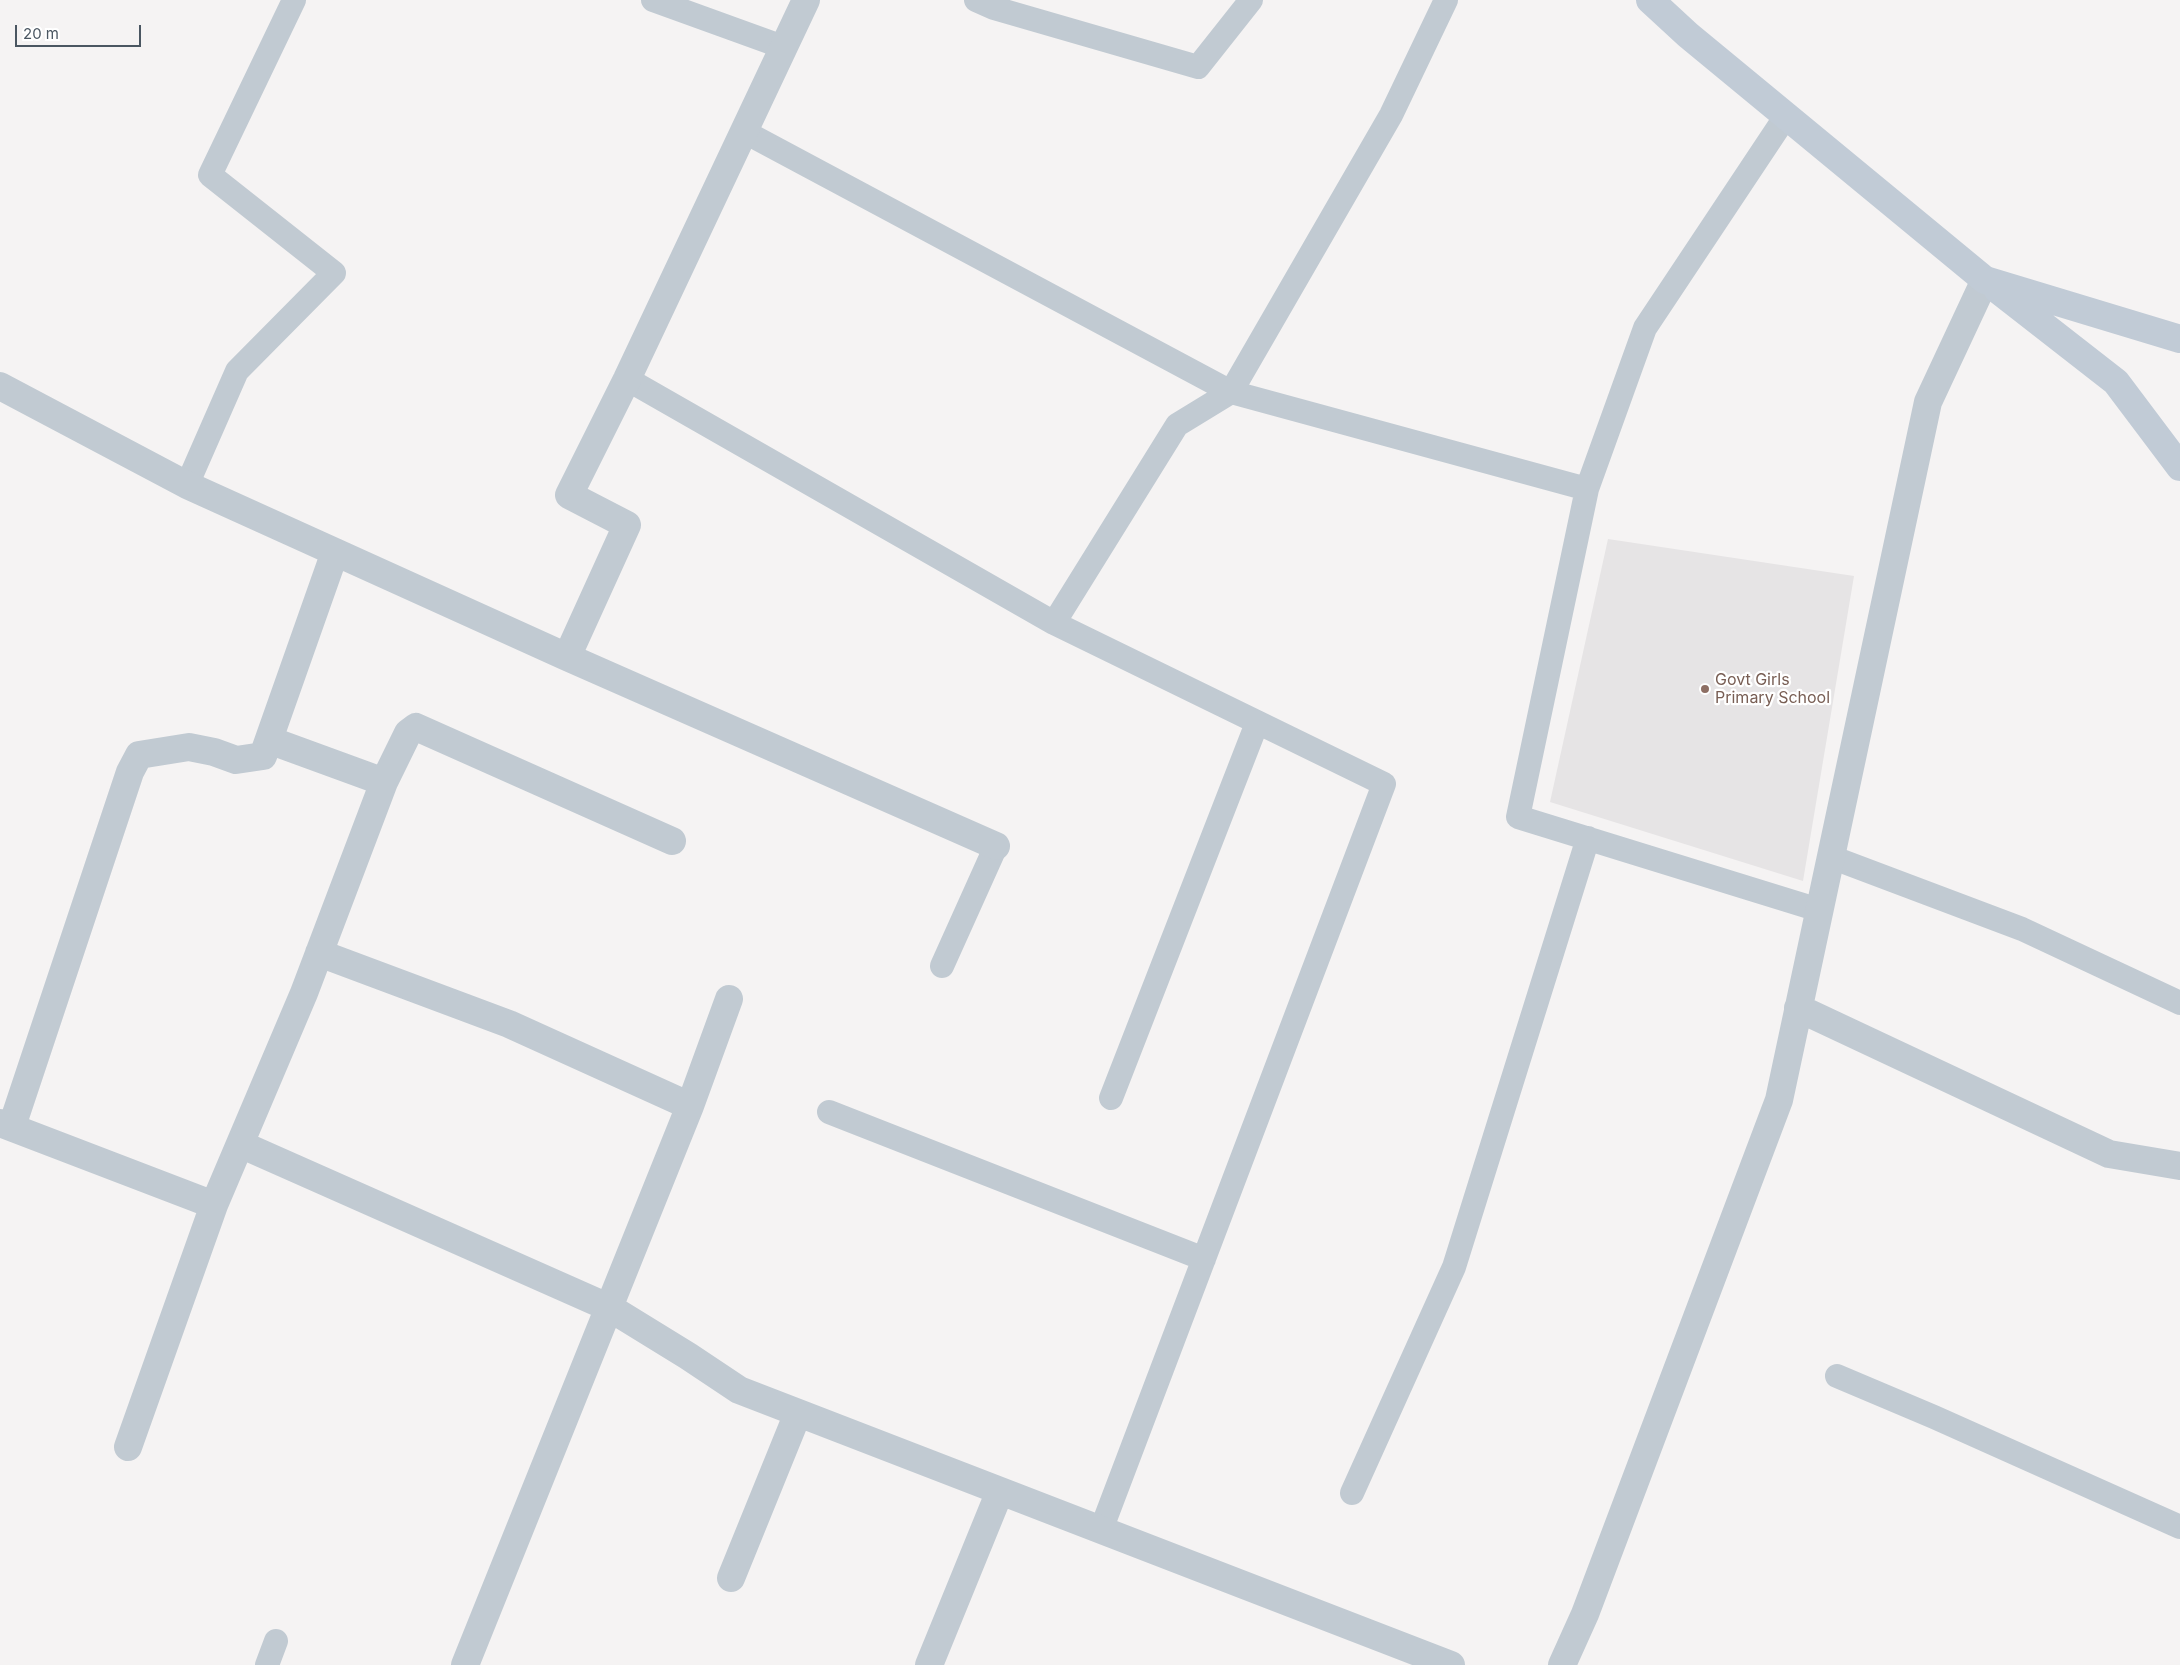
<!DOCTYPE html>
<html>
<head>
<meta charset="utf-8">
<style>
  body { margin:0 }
  #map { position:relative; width:2180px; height:1665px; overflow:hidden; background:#f5f3f3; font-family:Inter,sans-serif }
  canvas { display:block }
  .scale { position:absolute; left:15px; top:25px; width:126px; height:22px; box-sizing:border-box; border:2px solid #4a5661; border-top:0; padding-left:6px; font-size:15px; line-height:18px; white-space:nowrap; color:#4a5661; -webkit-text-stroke:4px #fff; paint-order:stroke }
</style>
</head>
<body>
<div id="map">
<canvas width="2180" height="1665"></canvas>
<div class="scale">20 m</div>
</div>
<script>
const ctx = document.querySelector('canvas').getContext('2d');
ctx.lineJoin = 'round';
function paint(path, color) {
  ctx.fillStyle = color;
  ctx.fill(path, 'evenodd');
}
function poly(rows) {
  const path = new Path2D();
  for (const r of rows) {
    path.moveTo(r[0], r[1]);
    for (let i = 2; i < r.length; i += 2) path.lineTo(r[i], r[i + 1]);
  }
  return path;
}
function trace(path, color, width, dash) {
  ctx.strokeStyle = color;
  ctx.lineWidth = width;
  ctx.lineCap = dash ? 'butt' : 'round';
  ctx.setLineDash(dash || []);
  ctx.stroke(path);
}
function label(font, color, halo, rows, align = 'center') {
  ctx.font = font + ' Inter,sans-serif';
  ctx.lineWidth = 4.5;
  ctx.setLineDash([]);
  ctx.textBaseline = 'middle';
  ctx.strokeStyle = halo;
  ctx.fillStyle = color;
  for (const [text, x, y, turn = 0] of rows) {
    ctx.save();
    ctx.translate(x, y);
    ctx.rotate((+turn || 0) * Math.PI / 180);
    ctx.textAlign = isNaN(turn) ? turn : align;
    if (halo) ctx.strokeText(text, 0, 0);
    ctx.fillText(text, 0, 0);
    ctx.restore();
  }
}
const education = poly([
  [1608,539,1854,576,1803,881,1550,802]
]);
const lane = poly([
  [653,0,783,47],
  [976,0,994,8,1198,67,1251,0],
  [1786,116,1645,328,1587,489,1518,817,1819,910],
  [743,131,1231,392,1587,489],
  [627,379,1054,623,1384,784,1101,1530],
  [187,485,237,371,334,273,210,175,294,0],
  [1054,623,1177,425,1231,392,1391,115,1446,0],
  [1831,857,2022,929,2180,1003],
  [942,966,996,846],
  [1111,1098,1257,723],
  [829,1112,1204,1259],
  [1837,1376,1934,1417,2180,1527],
  [1352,1493,1454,1267,1588,838],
  [267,1665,276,1641]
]);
const street = poly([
  [0,386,187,485,567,657,996,846],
  [567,657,627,525,569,495,627,379,806,0],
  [269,740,384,782],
  [319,953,509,1024,690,1106],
  [1798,1008,2109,1154,2180,1166],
  [0,1123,214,1205],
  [12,1126,130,772,139,755,189,747,214,752,236,760,263,756,335,552],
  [240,1144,610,1308,688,1356,739,1390,1451,1665],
  [128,1447,214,1205,304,993,384,782,408,733,416,727,672,841],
  [731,1578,798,1413],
  [465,1665,690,1106,729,999],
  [929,1665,1000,1491],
  [1562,1665,1585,1614,1779,1100,1928,402,1985,280]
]);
const secondary = poly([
  [1650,0,1688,35,1985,280,2180,339],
  [1998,290,2116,382,2180,467]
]);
const markers = [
  [1705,689,5,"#8d6e63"]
];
const educationNames = [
  ["Govt Girls",1715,680],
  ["Primary School",1715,698]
];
paint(education, '#e6e4e5');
trace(lane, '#c1cad2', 24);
trace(street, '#c1cad2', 28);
trace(secondary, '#c1cbd6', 28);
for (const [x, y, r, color] of markers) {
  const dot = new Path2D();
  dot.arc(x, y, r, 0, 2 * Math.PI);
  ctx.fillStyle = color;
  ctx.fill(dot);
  trace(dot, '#fff', 2);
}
label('16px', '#785e54', '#fff', educationNames, 'left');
</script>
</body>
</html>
